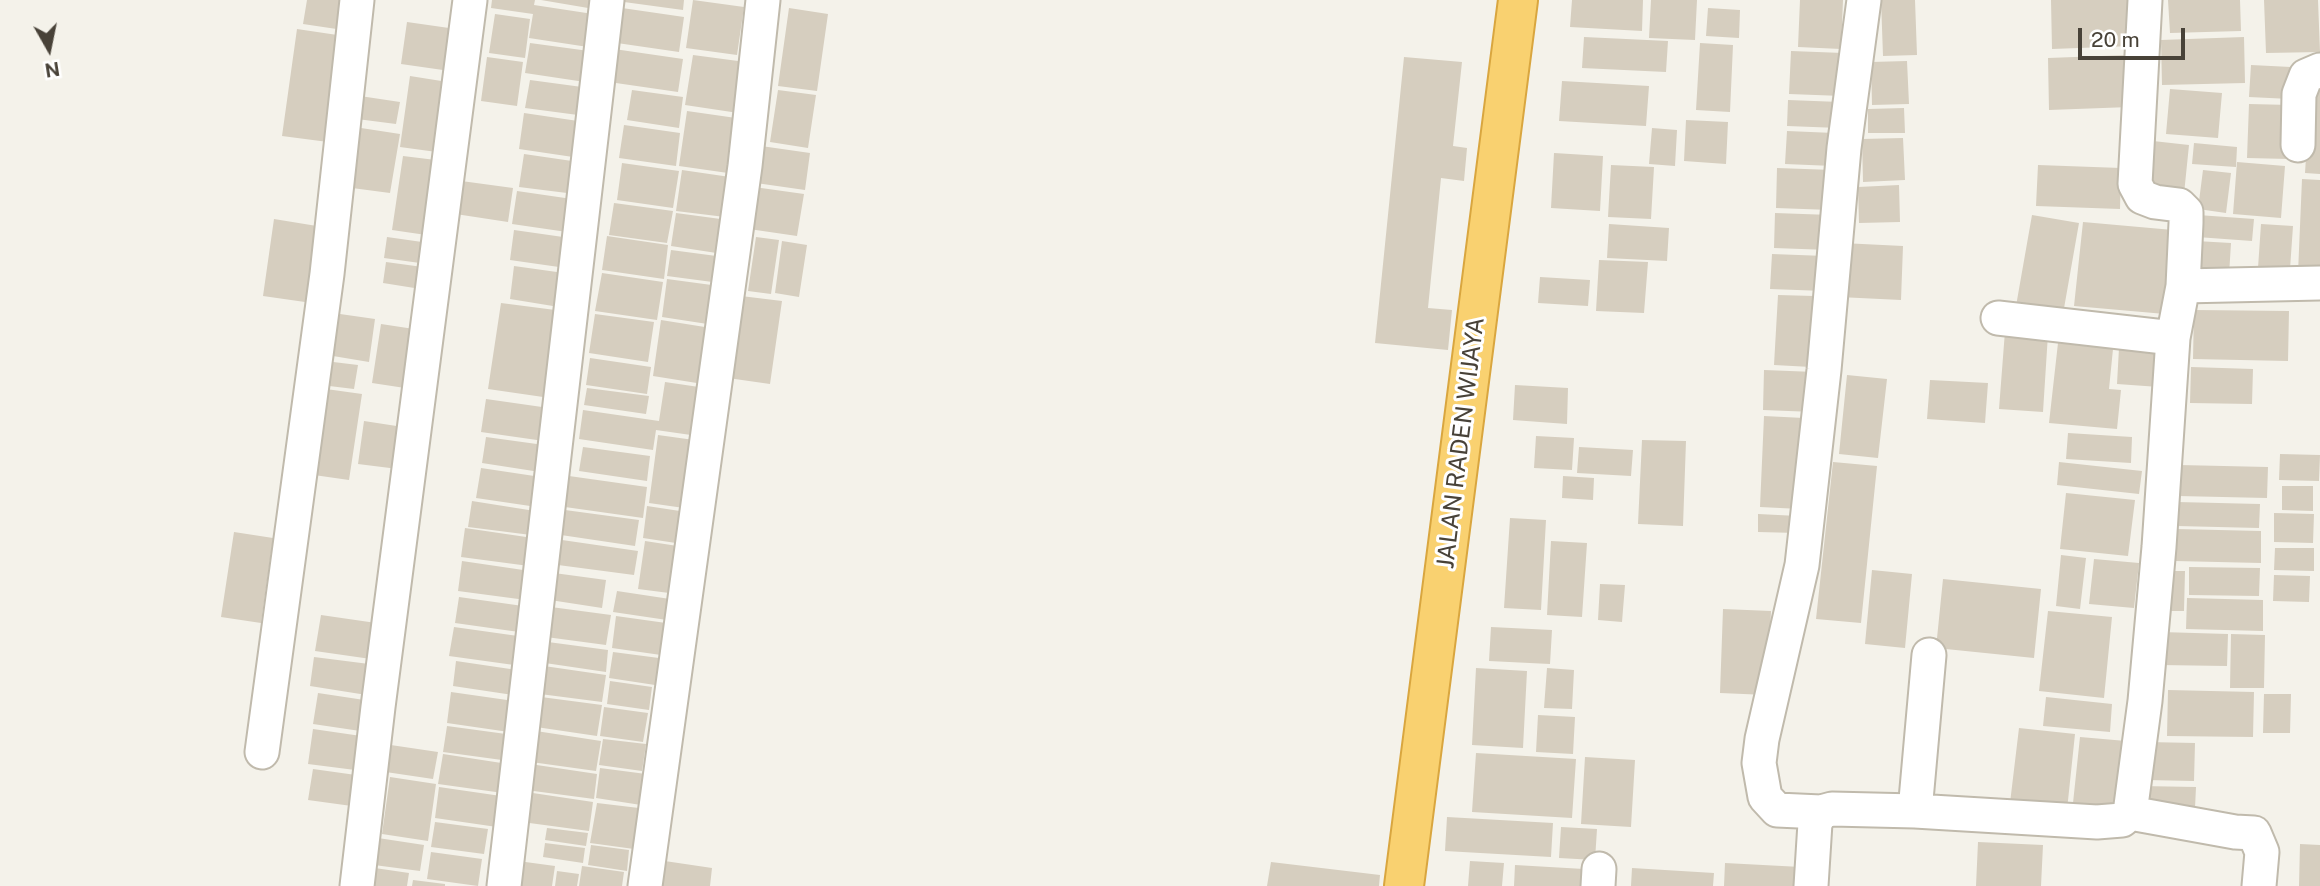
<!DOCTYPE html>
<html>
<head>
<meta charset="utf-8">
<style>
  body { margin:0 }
  #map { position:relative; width:2320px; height:886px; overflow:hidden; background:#f4f2ea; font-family:"Public Sans",sans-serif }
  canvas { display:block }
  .north { position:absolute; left:14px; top:14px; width:70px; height:70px; -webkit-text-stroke:5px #fff; paint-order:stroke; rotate:171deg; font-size:19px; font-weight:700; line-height:28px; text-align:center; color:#484238 }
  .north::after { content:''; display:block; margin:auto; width:24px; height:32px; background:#484238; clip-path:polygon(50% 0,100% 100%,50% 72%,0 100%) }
  .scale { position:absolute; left:2078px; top:28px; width:107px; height:32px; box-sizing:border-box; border:4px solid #484238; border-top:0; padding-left:9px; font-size:21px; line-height:24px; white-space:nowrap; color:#484238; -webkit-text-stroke:5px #fff; paint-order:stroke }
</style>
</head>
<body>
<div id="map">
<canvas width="2320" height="886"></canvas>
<div class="north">N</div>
<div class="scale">20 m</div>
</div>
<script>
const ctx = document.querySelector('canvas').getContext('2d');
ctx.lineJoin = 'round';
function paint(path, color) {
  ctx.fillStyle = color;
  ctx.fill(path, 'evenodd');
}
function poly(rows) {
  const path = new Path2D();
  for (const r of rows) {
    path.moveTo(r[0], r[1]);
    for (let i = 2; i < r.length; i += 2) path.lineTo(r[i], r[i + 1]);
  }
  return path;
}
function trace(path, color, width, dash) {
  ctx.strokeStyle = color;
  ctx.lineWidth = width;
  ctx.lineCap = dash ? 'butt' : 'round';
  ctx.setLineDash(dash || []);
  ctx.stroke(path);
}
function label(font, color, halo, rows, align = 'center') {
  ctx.font = font + ' "Public Sans",sans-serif';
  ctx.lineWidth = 6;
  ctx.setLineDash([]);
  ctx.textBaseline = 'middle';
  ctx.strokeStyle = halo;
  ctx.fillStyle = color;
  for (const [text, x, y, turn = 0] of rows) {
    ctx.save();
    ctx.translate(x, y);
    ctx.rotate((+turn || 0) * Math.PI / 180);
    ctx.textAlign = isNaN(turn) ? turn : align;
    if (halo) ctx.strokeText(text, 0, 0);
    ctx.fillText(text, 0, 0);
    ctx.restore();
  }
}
const building = poly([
  [307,0,354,0,350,31,303,24],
  [492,0,535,0,534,5,593,14,588,47,529,38,533,14,491,8],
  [541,0,595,0,594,9],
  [624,0,684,0,683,10,624,2],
  [693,0,744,7,737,55,686,48],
  [1572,0,1643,0,1642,31,1570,27],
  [1651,0,1697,0,1695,40,1649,38],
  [1800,0,1843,0,1841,49,1798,47],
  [1881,0,1915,0,1917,55,1883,56],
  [2051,0,2131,0,2132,46,2052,49],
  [2168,0,2240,0,2241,31,2170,33],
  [2264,0,2318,0,2320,52,2266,53],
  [622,8,684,17,679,52,617,43],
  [789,8,828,14,817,91,778,86],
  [1708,8,1740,10,1739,38,1706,36],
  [495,14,530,19,525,58,489,53],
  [407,22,449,28,443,70,401,64],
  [297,29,344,36,328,142,282,136],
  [1584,37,1668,41,1666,72,1582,68],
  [2244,37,2245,83,2162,85,2161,40],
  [530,43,589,51,585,82,525,73],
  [1700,43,1733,45,1730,112,1696,110],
  [614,49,683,59,678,92,609,82],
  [1791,51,1843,53,1842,96,1789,94],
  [693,55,753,63,745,114,685,105],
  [2128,55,2130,107,2049,110,2048,58],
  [487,57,523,62,517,106,481,101],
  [1404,57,1462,62,1453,146,1467,148,1464,181,1441,178,1428,308,1452,310,1448,350,1375,343],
  [1907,61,1909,104,1872,105,1871,62],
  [2251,65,2291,67,2290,99,2249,97],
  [410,76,454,83,444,153,400,147],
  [2311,78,2320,79,2320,174,2305,173],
  [530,80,582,87,578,115,525,108],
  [1562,81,1649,86,1646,126,1559,121],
  [2170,89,2222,93,2218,138,2166,134],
  [632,90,683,97,679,128,627,120],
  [778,90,816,95,808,148,770,142],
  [360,96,400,102,396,124,357,119],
  [1788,100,1840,102,1839,128,1787,126],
  [2249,104,2291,105,2289,159,2247,158],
  [1904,108,1905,133,1868,133,1868,109],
  [687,111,743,119,735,174,679,166],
  [524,113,578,121,573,157,519,149],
  [1686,120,1728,122,1726,164,1684,161],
  [624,125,680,133,676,166,619,158],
  [361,128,400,134,390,193,352,188],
  [1652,128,1677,130,1675,166,1649,164],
  [1787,131,1834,133,1833,166,1785,164],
  [1903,138,1905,180,1863,182,1862,139],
  [2153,141,2189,145,2184,194,2147,190],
  [2194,143,2237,147,2236,167,2192,164],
  [761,146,810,153,805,190,756,183],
  [1554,153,1603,156,1600,211,1551,208],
  [524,154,572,161,567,193,519,187],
  [403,156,444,161,433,236,392,230],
  [2237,162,2285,166,2281,218,2233,214],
  [622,163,679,171,673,208,617,200],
  [1611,165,1654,167,1651,219,1608,217],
  [2038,165,2121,168,2120,209,2036,206],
  [1777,168,1833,170,1831,210,1776,208],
  [682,170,730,177,725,217,676,211],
  [2203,170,2231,173,2226,213,2198,209],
  [2302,179,2320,180,2320,275,2298,273],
  [454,180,513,188,508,222,449,213],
  [1899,185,1900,222,1859,223,1858,187],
  [754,187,804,194,797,236,749,229],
  [517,191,572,199,567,232,512,224],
  [614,203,673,211,667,243,609,235],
  [676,213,728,220,723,254,671,246],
  [1775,213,1831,215,1829,250,1774,248],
  [2032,215,2079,223,2063,314,2016,306],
  [2198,215,2254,219,2252,241,2197,237],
  [274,219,323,227,312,303,263,296],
  [2083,222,2173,230,2165,314,2074,306],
  [1609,224,1669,228,1667,261,1607,258],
  [2261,224,2293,226,2290,269,2258,268],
  [514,230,563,237,559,267,510,260],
  [607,236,668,245,664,279,602,270],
  [387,237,429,243,427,264,384,258],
  [756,237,779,240,771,294,748,291],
  [782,241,807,245,799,297,775,293],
  [2196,241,2231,243,2229,275,2195,274],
  [1842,243,1903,246,1901,300,1839,297],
  [671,250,724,257,720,283,667,276],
  [1772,254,1825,256,1824,291,1770,289],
  [1599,260,1648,262,1644,313,1596,311],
  [386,262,430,268,427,290,383,283],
  [514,266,564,273,559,307,510,299],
  [602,273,663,282,657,320,595,311],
  [1540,277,1590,280,1588,306,1538,303],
  [667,279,719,286,714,325,662,317],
  [1778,295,1814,296,1811,367,1774,365],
  [741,296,782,301,770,384,728,378],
  [501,303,563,311,550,398,488,389],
  [2194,310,2289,311,2288,361,2193,359],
  [333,313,375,319,369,362,327,355],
  [595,314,654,322,648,362,589,353],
  [661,320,711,328,703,384,653,376],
  [381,324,414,329,405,388,372,383],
  [2005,331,2048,334,2043,412,1999,409],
  [2058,343,2113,349,2109,389,2121,390,2117,429,2049,423],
  [2119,348,2162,351,2159,387,2117,384],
  [590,358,651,367,647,394,586,385],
  [325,361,358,365,354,389,321,385],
  [2191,367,2253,369,2252,404,2190,403],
  [1764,370,1815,372,1814,412,1763,410],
  [1847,375,1887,379,1878,458,1839,454],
  [1930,380,1988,383,1985,423,1927,419],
  [665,382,699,387,691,435,656,430,653,450,579,439,583,410,659,421],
  [1515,385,1568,388,1567,424,1513,420],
  [587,388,649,396,646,414,584,405],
  [326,389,362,394,349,480,314,475],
  [486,399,549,408,544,441,481,432],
  [1764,416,1804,418,1800,509,1760,507],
  [364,421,403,427,398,469,358,464],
  [2068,433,2132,437,2131,463,2066,459],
  [658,435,694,440,684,508,649,503],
  [1536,436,1574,438,1572,470,1534,468],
  [486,437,544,445,540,472,482,463],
  [1642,440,1686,441,1683,526,1638,524],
  [583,447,650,456,647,481,579,471],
  [1579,447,1633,450,1631,476,1577,473],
  [2280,454,2320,455,2319,481,2279,480],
  [1833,462,1877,466,1861,623,1816,619],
  [2059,462,2142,471,2139,494,2057,485],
  [2179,465,2268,467,2267,498,2178,496],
  [481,468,541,477,537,507,476,498],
  [569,476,647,487,643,518,565,507],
  [1563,476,1594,478,1593,500,1562,498],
  [2282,486,2313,486,2313,511,2282,510],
  [2066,493,2135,500,2128,556,2060,549],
  [472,501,535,511,531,535,468,527],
  [2177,502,2260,504,2259,528,2177,526],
  [647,506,693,513,689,545,643,538],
  [565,510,639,520,635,546,561,535],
  [2274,513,2314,514,2313,543,2274,542],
  [1758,514,1798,516,1797,533,1758,532],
  [1510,518,1546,520,1541,610,1504,608],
  [465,528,533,538,529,566,461,557],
  [2176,529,2261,531,2261,563,2175,561],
  [234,532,273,538,261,623,221,617],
  [562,540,638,551,634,575,558,565],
  [645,541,684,547,677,594,638,589],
  [1551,541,1587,543,1582,617,1547,615],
  [2275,548,2314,548,2314,571,2274,570],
  [2061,555,2086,558,2080,609,2056,606],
  [2094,559,2139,563,2134,608,2089,604],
  [462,561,530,571,526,600,458,591],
  [2189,567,2260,568,2259,596,2189,595],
  [1872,570,1912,574,1905,648,1865,644],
  [2159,571,2185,571,2184,611,2158,611],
  [554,573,606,580,602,608,550,600],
  [2274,575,2310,576,2309,602,2273,601],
  [1943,579,2041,589,2034,658,1936,648],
  [1600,584,1625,585,1622,622,1598,620],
  [617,591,670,599,667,620,613,612],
  [459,597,523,606,519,632,455,623],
  [2187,598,2263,600,2263,631,2186,629],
  [551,607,611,615,606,645,546,637],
  [1723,609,1771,611,1767,695,1720,693],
  [2048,611,2112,617,2104,698,2039,691],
  [321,615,383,624,378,660,315,651],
  [616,616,666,623,661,655,612,648],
  [454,627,518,636,514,665,449,656],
  [1491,627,1552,630,1550,664,1489,661],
  [2161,632,2228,634,2227,666,2160,665],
  [2231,634,2265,635,2264,688,2230,688],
  [548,642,608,650,606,672,545,663],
  [613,652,659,658,655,685,609,678],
  [314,657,377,665,373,696,310,686],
  [456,661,517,670,513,695,453,686],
  [544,666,606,675,602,702,540,694],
  [1476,668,1527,671,1523,748,1472,745],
  [1547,668,1574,670,1572,709,1544,708],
  [610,681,652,687,649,710,607,704],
  [2168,690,2254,692,2253,737,2167,736],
  [451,692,514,701,509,732,447,723],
  [318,693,371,701,367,732,313,724],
  [2264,694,2291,694,2290,733,2263,733],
  [541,697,602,705,597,736,536,727],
  [2046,697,2112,704,2110,732,2043,726],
  [604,707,648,713,643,742,600,736],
  [1538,715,1575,717,1573,754,1536,752],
  [447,726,506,734,502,760,443,752],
  [2019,728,2075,734,2067,810,2010,803],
  [313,729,368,737,363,771,308,764],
  [536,731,601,741,596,771,531,762],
  [2080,737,2126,741,2119,808,2073,803],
  [603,739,646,744,642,771,599,765],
  [2147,742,2195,743,2194,781,2146,780],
  [384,744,438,752,433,779,379,771],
  [1476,753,1576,759,1572,818,1472,812],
  [443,754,508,764,503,793,438,784],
  [1585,757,1635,760,1631,827,1581,824],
  [530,764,597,774,594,799,526,790],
  [600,768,646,774,641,805,596,798],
  [313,769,363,776,359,807,308,800],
  [390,777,436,784,428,841,382,834],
  [2141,786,2196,787,2195,808,2141,807],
  [439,787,501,796,497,827,435,818],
  [526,792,593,802,589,831,522,822],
  [597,803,639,808,634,849,590,843],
  [1447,817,1553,823,1551,857,1445,851],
  [435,822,488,829,484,854,431,847],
  [1561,827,1597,829,1595,860,1559,858],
  [547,828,588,833,586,846,545,840],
  [378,838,424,845,420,871,374,865],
  [1978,842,2043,845,2041,886,1976,886],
  [545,843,585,848,583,863,543,857],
  [2300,844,2320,845,2320,886,2299,886],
  [591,845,629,850,627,871,588,865],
  [431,852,482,859,478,886,427,879],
  [658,860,712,868,710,886,654,886],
  [518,861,555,866,552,886,515,886],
  [1470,861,1504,863,1502,886,1468,886],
  [1271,862,1380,875,1379,886,1267,886],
  [1725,863,1801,867,1800,886,1724,886],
  [1515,865,1584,869,1583,886,1514,886],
  [582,866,624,872,622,886,579,886],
  [368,867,409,873,407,886,365,886],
  [1632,868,1714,873,1713,886,1631,886],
  [557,871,579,874,577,886,555,886],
  [413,880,445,884,445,886,412,886]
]);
const street = poly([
  [2298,145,2299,94,2306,76,2320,70],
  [2183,286,2320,283],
  [1998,318,2173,338],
  [262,752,327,274,357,0],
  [1915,811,1929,655],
  [1821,812,1777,810,1765,797,1759,763,1762,739,1802,565,1824,370,1844,148,1864,0],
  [2130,813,2235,832,2254,833,2262,852,2259,886],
  [357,886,378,707,470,0],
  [504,886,607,0],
  [645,886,745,166,763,0],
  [1598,886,1599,869],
  [1811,886,1815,823,1821,812,1832,809,1915,811,2097,822,2122,820,2130,813,2145,701,2159,547,2173,338,2183,286,2186,223,2186,212,2179,205,2155,202,2142,197,2135,184,2145,0]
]);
const highway = poly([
  [1404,886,1518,0]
]);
const streetNames = [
  ["JALAN RADEN WIJAYA",1461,443,-83]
];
paint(building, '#d6cebf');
trace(street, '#c0baac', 37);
trace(highway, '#d9a63f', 42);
trace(street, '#fff', 33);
trace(highway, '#f9d170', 38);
label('24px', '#484238', '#fff', streetNames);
</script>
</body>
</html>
